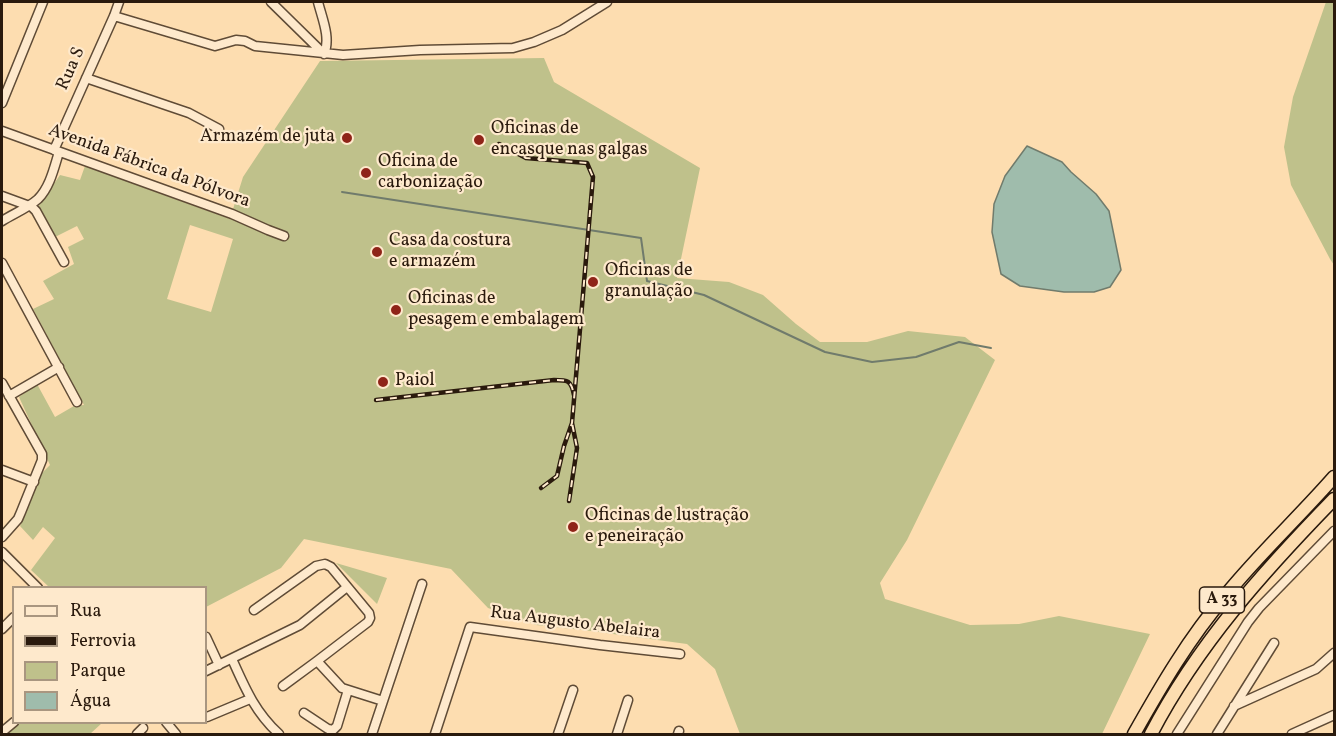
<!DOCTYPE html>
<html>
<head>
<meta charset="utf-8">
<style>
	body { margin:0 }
	#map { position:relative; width:1336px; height:736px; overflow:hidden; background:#fdddb0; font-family:Vollkorn,serif }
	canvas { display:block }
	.frame { position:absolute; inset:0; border:3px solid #2a1a0d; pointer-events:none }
	.legend { position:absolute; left:12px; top:586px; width:195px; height:138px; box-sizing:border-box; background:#fee9cc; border:2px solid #a99680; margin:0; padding:8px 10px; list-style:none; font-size:18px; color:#2a1a0d }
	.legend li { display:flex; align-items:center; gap:12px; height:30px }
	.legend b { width:30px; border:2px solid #a99680 }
</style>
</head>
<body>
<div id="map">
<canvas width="1336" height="736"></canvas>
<div class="frame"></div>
<ul class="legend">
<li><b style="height:8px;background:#fee9cc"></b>Rua</li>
<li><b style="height:8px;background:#2a1a0d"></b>Ferrovia</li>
<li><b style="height:16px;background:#bfc18b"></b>Parque</li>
<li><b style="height:16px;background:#9fbcac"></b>Água</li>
</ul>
</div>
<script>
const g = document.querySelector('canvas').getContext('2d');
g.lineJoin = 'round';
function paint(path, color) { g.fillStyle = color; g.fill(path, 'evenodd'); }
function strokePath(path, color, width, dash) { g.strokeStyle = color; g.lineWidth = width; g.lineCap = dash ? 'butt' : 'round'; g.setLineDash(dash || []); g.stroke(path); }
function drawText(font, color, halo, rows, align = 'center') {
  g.font = font + ' Vollkorn,serif'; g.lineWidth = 4.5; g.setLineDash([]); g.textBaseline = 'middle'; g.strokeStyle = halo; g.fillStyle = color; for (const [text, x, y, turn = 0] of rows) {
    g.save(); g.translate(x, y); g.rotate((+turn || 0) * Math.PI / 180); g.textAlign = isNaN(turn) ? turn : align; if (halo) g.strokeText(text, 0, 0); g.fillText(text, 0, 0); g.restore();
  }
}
paint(new Path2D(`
	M1326 2H1334V265L1330 259 1291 185 1284 147 1293 97Z
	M544 58 554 82 700 168 677 278 729 282 763 295 796 324 820 342H867L908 331 965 337 995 360 907 540 880 583 885 599 970 625 1019 624 1059 616 1150 634 1102 734H740L715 669 687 644 591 631 536 625 488 608 451 569 304 539 281 568 206 607V588L49 587 31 570 55 538 43 527 33 540 20 526 41 474 50 465 19 397 37 384 55 417 74 406 84 405 33 309 54 299 43 281 74 264 68 247 84 239 77 226 55 237 38 207 60 175 80 180 85 166 230 219 243 177 320 61ZM190 225 233 239 211 312 167 299Z
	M336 563 387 578 377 604Z
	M18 723H102L90 734H5Z`), '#bfc18b');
const water = new Path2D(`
	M1027 146 1062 162 1071 172 1096 194 1109 211 1121 270 1110 287 1094 292H1064L1020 286 1001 274 992 232 994 204 1005 176Z`);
paint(water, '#9fbcac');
strokePath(water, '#707b6c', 1.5);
strokePath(new Path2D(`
	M342 192 641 238 647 281 704 295 825 352 872 362 916 357 959 342 991 348`), '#707b6c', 2);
const minor = new Path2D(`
	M271 2 324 54
	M318 2C322 18 331 38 324 54
	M114 16 215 46 236 40 245 41 255 46 343 55 420 50 513 48 534 42 562 30 607 2
	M86 78 189 113 219 129
	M2 103 43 2
	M2 131 232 214 268 230 284 236
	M54 150 114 16 119 2
	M2 196 32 207 36 211 64 262
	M2 221C13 214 28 208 38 199 50 187 54 168 59 152
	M2 263 77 402
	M2 383 42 454V460L21 512 18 519 2 537
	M9 396 59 367
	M2 470 34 482
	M2 552 38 588
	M254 610 316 566 325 564 331 567 369 613 370 618 368 622 317 661 283 686
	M2 629 14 617
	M206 637 219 665
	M232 659C245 688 255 712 279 734
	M317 661 342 688 383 701
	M206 671 300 625 347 587
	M1234 706 1316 669 1334 653
	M304 713 328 729 333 730 337 726 348 690
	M207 717 250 699
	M166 722 176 734
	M2 732 14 722
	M137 734 143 728
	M372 734 422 584
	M435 734 470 627 600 645 680 654
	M558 734 573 690
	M617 734 628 700
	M678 734 679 731
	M1177 734 1248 622 1259 608 1334 531
	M1217 734 1274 643
	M1292 734 1334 715`);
const highway = new Path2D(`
	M1134 734C1161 686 1189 638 1225 596 1259 554 1299 517 1334 477
	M1151 734C1198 644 1264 571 1334 499`);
strokePath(minor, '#5f4b36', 11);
strokePath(highway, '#2a1a0d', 15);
strokePath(minor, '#fee9cc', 8);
strokePath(highway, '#fdddb0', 12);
const rail = new Path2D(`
	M499 144 526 158 587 163 593 177 572 423 564 446 557 476 541 488
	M376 400 554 380C568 380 571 380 574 395
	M569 501 577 448 572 423`);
strokePath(rail, '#2a1a0d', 4.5);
strokePath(rail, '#fee9cc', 2, [7]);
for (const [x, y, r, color] of [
	[347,138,6,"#8f2418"],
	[479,140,6,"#8f2418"],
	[366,173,6,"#8f2418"],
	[377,252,6,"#8f2418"],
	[593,282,6,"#8f2418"],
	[396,310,6,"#8f2418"],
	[383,382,6,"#8f2418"],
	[573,527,6,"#8f2418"]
]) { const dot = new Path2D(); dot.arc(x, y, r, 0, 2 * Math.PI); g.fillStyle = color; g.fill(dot); strokePath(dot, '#fee9cc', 2); }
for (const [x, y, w] of [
	[1222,600,45]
]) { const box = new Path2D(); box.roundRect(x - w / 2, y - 13, w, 26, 4.5); g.fillStyle = '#fee9cc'; g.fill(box); strokePath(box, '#2a1a0d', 1.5); }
drawText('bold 16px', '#2a1a0d', null, [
	["A 33",1222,600]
]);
drawText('18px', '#2a1a0d', '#fee9cc', [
	["Rua S",72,69,-66],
	["Avenida Fábrica da Pólvora",149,167,20],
	["Rua Augusto Abelaira",575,624,7]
]);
drawText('18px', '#2a1a0d', '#fee9cc', [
	["Oficinas de",491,130],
	["encasque nas galgas",491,151],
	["Armazém de juta",335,138,"right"],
	["Oficina de",378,163],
	["carbonização",378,184],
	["Casa da costura",389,242],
	["e armazém",389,263],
	["Oficinas de",605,272],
	["granulação",605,293],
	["Oficinas de",408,300],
	["pesagem e embalagem",408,321],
	["Paiol",395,382],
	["Oficinas de lustração",585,517],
	["e peneiração",585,538]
], 'left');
</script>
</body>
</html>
